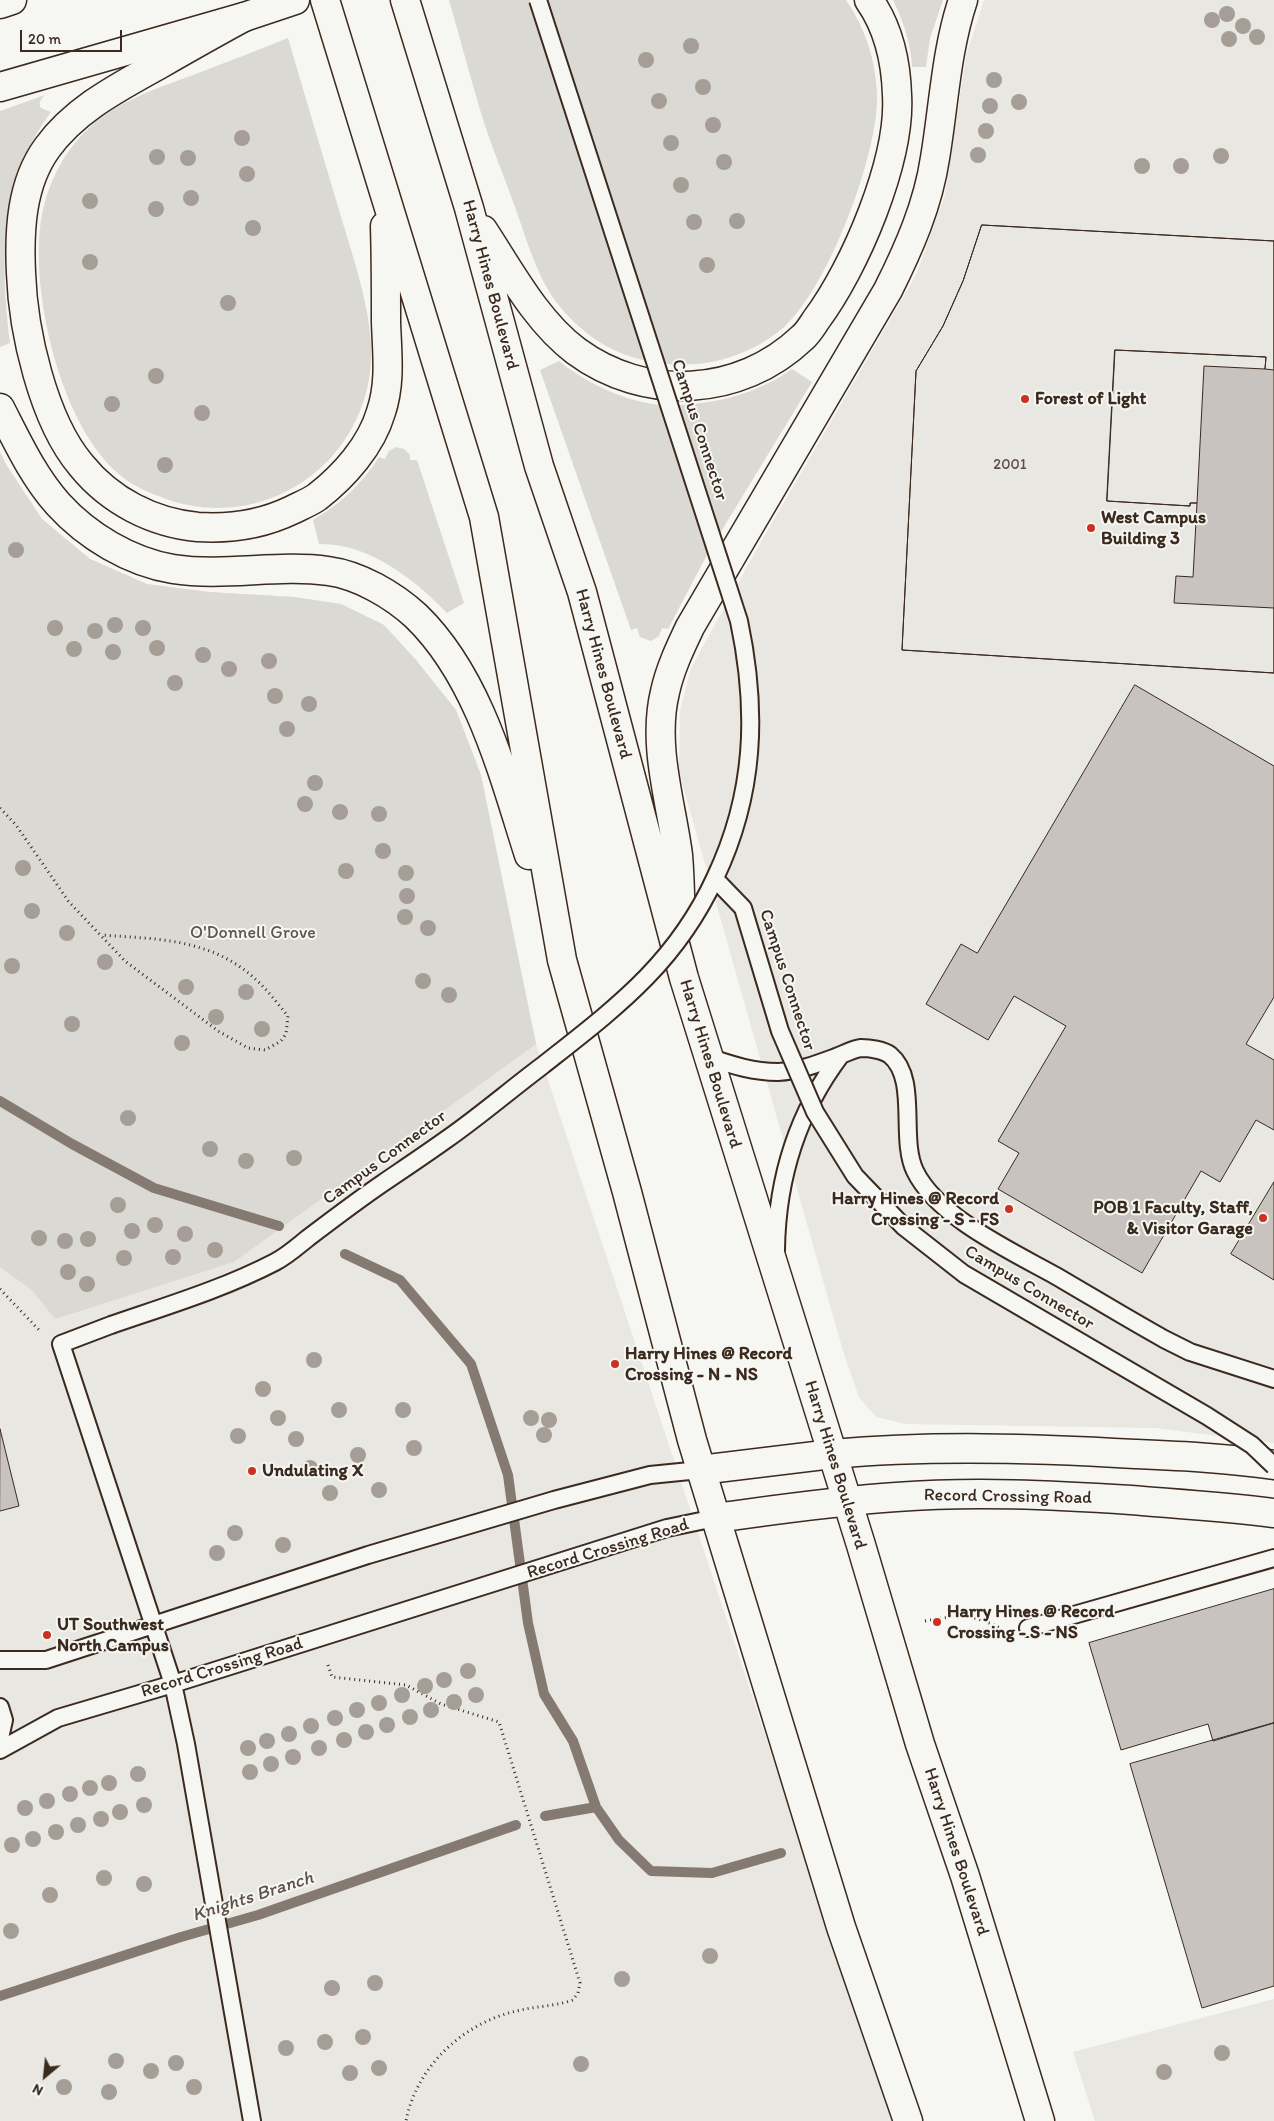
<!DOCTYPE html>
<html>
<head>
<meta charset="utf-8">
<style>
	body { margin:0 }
	#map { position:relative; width:1274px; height:2121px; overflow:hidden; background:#f6f6f2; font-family:Itim,sans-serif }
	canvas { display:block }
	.north { position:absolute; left:20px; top:2051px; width:50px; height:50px; -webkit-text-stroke:4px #f6f6f2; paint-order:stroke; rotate:208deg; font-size:14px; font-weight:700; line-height:20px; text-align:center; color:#3b2a1e }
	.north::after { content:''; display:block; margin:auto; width:18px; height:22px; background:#3b2a1e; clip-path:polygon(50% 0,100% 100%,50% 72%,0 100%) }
	.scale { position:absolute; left:20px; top:30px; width:102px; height:22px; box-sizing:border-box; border:2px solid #3b2a1e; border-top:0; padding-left:6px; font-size:15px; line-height:18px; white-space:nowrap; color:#3b2a1e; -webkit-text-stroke:4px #f6f6f2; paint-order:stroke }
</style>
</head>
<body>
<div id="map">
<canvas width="1274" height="2121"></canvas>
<div class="north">N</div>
<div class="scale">20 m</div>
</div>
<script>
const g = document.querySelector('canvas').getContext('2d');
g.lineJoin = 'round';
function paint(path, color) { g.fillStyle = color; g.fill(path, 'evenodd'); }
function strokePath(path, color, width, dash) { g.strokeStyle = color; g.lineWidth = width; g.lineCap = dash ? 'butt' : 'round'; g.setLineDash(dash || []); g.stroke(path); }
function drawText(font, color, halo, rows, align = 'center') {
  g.font = font + ' Itim,sans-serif'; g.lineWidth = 4; g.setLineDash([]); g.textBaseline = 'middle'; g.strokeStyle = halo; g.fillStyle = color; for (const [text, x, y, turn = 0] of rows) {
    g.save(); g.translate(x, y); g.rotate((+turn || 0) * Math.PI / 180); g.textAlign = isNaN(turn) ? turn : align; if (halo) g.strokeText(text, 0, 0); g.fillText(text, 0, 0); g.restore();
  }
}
paint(new Path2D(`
	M984 0H1274V1443L1155 1428 906 1424 876 1417 859 1397 843 1351 679 772 680 711 691 668 754 554 916 275 945 195 966 56Z
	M0 452 7 466 42 519 90 559 147 584 209 592 294 597 341 604 384 625 416 660 456 710 481 775 536 1044 893 2121H0Z
	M1274 1999V2121H1095L1073 2052Z`), '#e8e7e2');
paint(new Path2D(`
	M449 0H846C865 28 875 58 877 92 880 151 828 289 783 328 748 357 705 369 661 363 621 359 587 339 561 308 538 281 528 243 516 210 505 178 491 146 481 113 470 76 460 38 449 0Z
	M893 0H943L930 38 926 67H912C911 44 903 20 893 0Z
	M288 38C305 96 322 153 339 210 353 258 377 323 370 373 357 470 260 532 166 499 150 493 135 487 121 476 62 428 32 300 40 228 44 192 60 156 86 131 115 102 155 89 193 75 224 63 256 51 288 38Z
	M45 95C41 99 38 103 41 108L51 112C0 180 0 260 10 343L0 347V111Z
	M559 361C585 382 620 399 653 404 660 406 669 405 676 405 718 404 758 393 792 369L812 382 708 553 668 629 662 628 659 636 651 641 640 637 637 628 631 630 540 370Z
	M396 447 404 449 410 455V460H417L464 603 447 613C414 579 369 543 319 544L313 520C340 504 362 484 379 457L385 459 389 451Z
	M0 452 7 466 42 519 90 559 147 584 209 592 294 597 341 604 384 625 416 660 456 710 481 775 536 1044 234 1262 55 1319 32 1290 0 1267Z`), '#dad9d3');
strokePath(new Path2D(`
	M0 1101 72 1144 154 1188 279 1226
	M345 1254 400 1280 471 1364 508 1475 528 1623 544 1694 573 1741 596 1807
	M545 1816 596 1807 619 1840 651 1871 712 1873 781 1853
	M0 1996 181 1937 258 1915 516 1825`), '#857a71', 10);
const building = new Path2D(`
	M982 225 1274 241V673L902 650 916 371 943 326 963 281Z
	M982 225 1274 241V370L1265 369 1266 357 1115 350 1107 501 1190 506V503H1197L1193 577 1176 576 1174 603 1274 608V673L902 650 916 371 943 326 963 281Z
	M1115 350 1266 357 1265 369 1204 366 1197 503H1190V506L1107 501Z
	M1135 685 1274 766V997L1246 1044 1274 1060V1130L1256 1120 1220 1182 1201 1171 1142 1273 998 1189 1019 1153 998 1141 1066 1026 1014 996 988 1040 926 1004 961 944 977 953Z
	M1274 1182V1280L1231 1254Z
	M0 1429 19 1506 0 1511Z
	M1274 1589V1723L1213 1741 1208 1724 1121 1750 1089 1643Z
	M1274 1723V1986L1202 2008 1130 1764Z`);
paint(building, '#c8c3be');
strokePath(building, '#3b2a1e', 1);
const lane = new Path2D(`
	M708 1057C732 1065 752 1072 778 1072 799 1071 817 1064 836 1057 844 1054 853 1049 861 1048 870 1048 883 1050 890 1055 919 1079 899 1138 915 1171 937 1217 1013 1252 1056 1276 1092 1297 1128 1319 1164 1339L1190 1352 1274 1379
	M776 1250C777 1177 797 1113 841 1055
	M111 1325 61 1344 173 1684 186 1744 252 2121
	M1028 1628 1274 1558
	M0 1660H46L368 1555 554 1500 650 1475 700 1470
	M0 1707 4 1720 0 1738
	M0 1750 58 1718 173 1684 667 1528 715 1518`);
const secondary = new Path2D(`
	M0 4 12 0
	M0 87 244 17 295 0
	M700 1470C744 1465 788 1459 832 1454 932 1445 1035 1448 1135 1454 1181 1456 1228 1458 1274 1465
	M715 1518C775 1510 835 1501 896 1497 974 1491 1053 1495 1131 1500 1179 1504 1226 1507 1274 1513`);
const primary = new Path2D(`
	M325 0 484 517 562 960 627 1192 692 1440 841 1927 908 2121
	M405 0 469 208 539 466 582 592 684 978 861 1545 920 1744 965 1876 1040 2121
	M244 17C216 32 188 48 160 64 119 87 75 109 47 148 21 184 19 231 21 273 23 331 43 420 81 465 110 501 153 523 198 527 230 529 263 524 292 510 300 506 310 502 317 497 344 476 371 446 381 412 391 382 387 353 386 322 386 290 386 258 385 226
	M483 230C510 271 536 321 576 351 645 402 740 397 802 338 808 333 812 326 816 320 855 268 901 160 897 95 896 62 888 27 869 0
	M0 408C17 441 33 476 58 504 87 536 130 562 173 569 225 577 277 564 328 571 359 575 393 595 416 616 479 677 503 774 529 855
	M681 924C680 901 680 878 678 855 671 802 652 745 665 692 670 669 680 648 690 627L888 290C909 248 928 205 935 158 944 104 946 51 963 0`);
strokePath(lane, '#3b2a1e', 20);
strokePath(secondary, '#3b2a1e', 31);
strokePath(primary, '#3b2a1e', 31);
strokePath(new Path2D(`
	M0 808 16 825 69 902 125 961 218 1031 248 1048 265 1050 281 1041 286 1034 288 1016C277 1003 266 988 253 977 209 938 155 939 101 935
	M0 1289 39 1330
	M925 1621C959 1615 971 1613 1002 1629
	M328 1665 332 1677 406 1685 441 1704 499 1722 580 1983 578 1993 573 2000C556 2006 538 2006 521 2010 465 2021 417 2065 406 2121`), '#3b2a1e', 3, [1, 4]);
strokePath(lane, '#f6f6f2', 16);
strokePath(secondary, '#f6f6f2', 28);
strokePath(primary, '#f6f6f2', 28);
const laneBridge = new Path2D(`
	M715 879 743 908 780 1031 815 1112 855 1176 904 1227 964 1274 1207 1416 1252 1445 1274 1466
	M111 1325C166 1306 223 1289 275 1262 287 1256 298 1246 308 1238 333 1219 358 1200 383 1183 405 1168 426 1154 447 1139 480 1116 510 1090 542 1066 614 1009 675 965 715 878 755 794 758 711 739 621L538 0`);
strokePath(laneBridge, '#3b2a1e', 20, []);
strokePath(laneBridge, '#f6f6f2', 16);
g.fillStyle = '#a59e96';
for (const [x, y] of [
	[1227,14],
	[1212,20],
	[1243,26],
	[1257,37],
	[1229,39],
	[691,46],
	[646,60],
	[994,80],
	[703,87],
	[659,101],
	[1019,102],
	[990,106],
	[713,125],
	[986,131],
	[242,138],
	[671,143],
	[978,155],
	[1221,156],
	[157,157],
	[188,158],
	[724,162],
	[1142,166],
	[1181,166],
	[247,174],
	[681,185],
	[191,198],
	[90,201],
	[156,209],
	[737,221],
	[694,222],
	[253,228],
	[90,262],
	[707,265],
	[228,303],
	[156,376],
	[112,404],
	[202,413],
	[165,465],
	[16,550],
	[115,625],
	[55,628],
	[143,628],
	[95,631],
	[157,648],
	[74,649],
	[113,652],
	[203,655],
	[269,661],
	[229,669],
	[175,683],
	[275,696],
	[309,704],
	[287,729],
	[315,783],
	[305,804],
	[340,812],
	[379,814],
	[383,851],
	[23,868],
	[346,871],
	[406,873],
	[407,896],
	[32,911],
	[405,917],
	[428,928],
	[67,933],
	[105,962],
	[12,966],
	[423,981],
	[186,987],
	[246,992],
	[449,995],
	[216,1017],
	[72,1024],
	[262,1029],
	[182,1043],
	[128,1118],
	[210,1149],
	[294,1158],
	[246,1161],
	[118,1205],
	[155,1225],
	[132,1231],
	[185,1234],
	[39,1238],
	[88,1239],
	[65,1241],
	[215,1250],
	[173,1257],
	[124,1258],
	[68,1272],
	[87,1284],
	[314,1360],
	[263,1389],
	[339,1410],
	[403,1410],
	[278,1418],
	[531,1418],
	[549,1420],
	[544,1435],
	[238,1436],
	[296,1439],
	[414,1448],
	[358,1455],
	[310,1468],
	[379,1490],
	[330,1493],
	[235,1533],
	[283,1545],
	[217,1553],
	[468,1671],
	[444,1680],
	[425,1686],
	[402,1695],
	[476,1695],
	[454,1702],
	[379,1703],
	[357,1710],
	[431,1710],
	[410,1717],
	[335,1718],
	[387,1725],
	[311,1726],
	[366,1732],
	[289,1734],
	[344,1740],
	[267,1741],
	[248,1748],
	[319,1748],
	[293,1757],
	[271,1764],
	[250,1772],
	[138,1774],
	[109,1783],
	[90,1788],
	[70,1794],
	[47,1801],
	[144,1805],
	[25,1808],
	[120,1812],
	[101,1819],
	[78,1825],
	[56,1832],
	[33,1839],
	[12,1845],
	[104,1878],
	[144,1884],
	[50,1895],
	[11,1931],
	[710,1956],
	[622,1979],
	[375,1983],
	[332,1988],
	[363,2037],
	[325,2042],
	[286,2048],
	[1222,2053],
	[116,2061],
	[176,2063],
	[581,2064],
	[379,2068],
	[151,2071],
	[1164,2072],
	[350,2073],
	[64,2087],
	[194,2087],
	[109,2092]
]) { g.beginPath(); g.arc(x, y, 8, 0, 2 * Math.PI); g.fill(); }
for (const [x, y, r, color] of [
	[1025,399,5,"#c8321e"],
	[1091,528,5,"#c8321e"],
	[1009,1209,5,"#c8321e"],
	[1263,1218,5,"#c8321e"],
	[615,1364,5,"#c8321e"],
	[252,1471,5,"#c8321e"],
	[937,1622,5,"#c8321e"],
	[47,1635,5,"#c8321e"]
]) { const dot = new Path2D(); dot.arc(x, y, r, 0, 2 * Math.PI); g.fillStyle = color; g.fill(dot); strokePath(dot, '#f6f6f2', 2); }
drawText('15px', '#5e5046', null, [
	["2001",1010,465]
]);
drawText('18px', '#3b2a1e', '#f6f6f2', [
	["Harry Hines Boulevard",490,285,75],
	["Campus Connector",699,430,72],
	["Harry Hines Boulevard",603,674,75],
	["Campus Connector",787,980,72],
	["Harry Hines Boulevard",710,1064,73],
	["Campus Connector",385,1158,-36],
	["Campus Connector",1029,1288,31],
	["Harry Hines Boulevard",835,1465,73],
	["Record Crossing Road",1008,1497,1],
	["Record Crossing Road",608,1549,-17],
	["Record Crossing Road",222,1668,-17],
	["Harry Hines Boulevard",956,1852,72]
]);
drawText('bold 18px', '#3b2a1e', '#f6f6f2', [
	["Forest of Light",1035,399],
	["West Campus",1101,518],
	["Building 3",1101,539],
	["Harry Hines @ Record",999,1199,"right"],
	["Crossing - S - FS",999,1220,"right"],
	["POB 1 Faculty, Staff,",1253,1208,"right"],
	["& Visitor Garage",1253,1229,"right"],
	["Harry Hines @ Record",625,1354],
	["Crossing - N - NS",625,1375],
	["Undulating X",262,1471],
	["Harry Hines @ Record",947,1612],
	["Crossing - S - NS",947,1633],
	["UT Southwest",57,1625],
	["North Campus",57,1646]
], 'left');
drawText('18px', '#63564b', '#f6f6f2', [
	["O'Donnell Grove",253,933]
]);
drawText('italic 19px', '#605248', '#f6f6f2', [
	["Knights Branch",253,1897,-18]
]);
</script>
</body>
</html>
